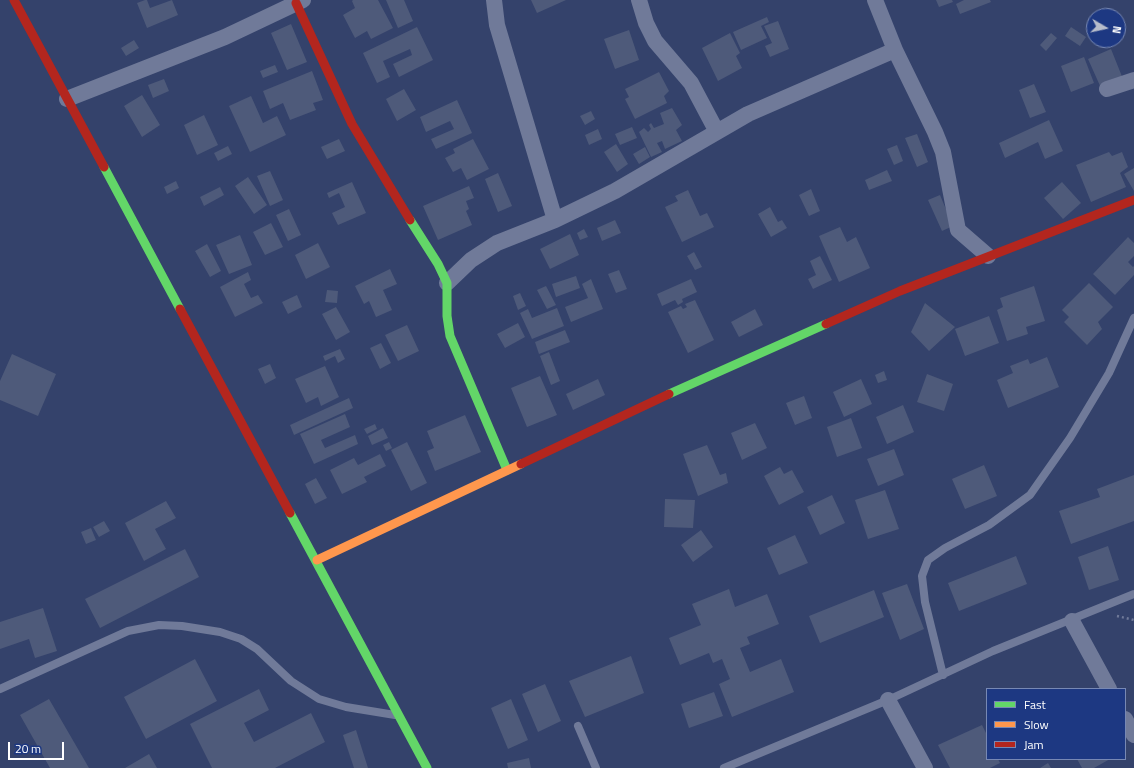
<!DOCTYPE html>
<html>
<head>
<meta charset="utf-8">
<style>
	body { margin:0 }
	#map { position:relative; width:1134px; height:768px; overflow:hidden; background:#34426b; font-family:"Titillium Web",sans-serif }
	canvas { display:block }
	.legend { position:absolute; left:986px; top:688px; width:140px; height:72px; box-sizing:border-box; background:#1d3882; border:1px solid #7788b4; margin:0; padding:5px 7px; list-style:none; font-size:12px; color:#fff }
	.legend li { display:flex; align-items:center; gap:8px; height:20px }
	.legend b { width:20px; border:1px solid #7788b4 }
	.north { position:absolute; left:1086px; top:8px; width:40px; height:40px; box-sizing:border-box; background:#1d3882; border:1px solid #7788b4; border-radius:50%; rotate:99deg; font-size:11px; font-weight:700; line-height:16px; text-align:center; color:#fff }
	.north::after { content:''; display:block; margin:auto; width:14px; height:18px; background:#b8bdcb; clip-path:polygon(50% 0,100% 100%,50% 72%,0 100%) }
	.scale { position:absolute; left:8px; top:742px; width:56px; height:18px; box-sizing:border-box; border:2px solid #fff; border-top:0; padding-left:5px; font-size:12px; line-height:14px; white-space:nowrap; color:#fff; -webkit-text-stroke:3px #1d3882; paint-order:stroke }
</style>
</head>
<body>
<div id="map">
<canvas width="1134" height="768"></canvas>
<ul class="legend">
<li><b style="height:5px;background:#63d668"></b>Fast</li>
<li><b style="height:5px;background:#ff974d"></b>Slow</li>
<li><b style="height:5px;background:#b3261e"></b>Jam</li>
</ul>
<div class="north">N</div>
<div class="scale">20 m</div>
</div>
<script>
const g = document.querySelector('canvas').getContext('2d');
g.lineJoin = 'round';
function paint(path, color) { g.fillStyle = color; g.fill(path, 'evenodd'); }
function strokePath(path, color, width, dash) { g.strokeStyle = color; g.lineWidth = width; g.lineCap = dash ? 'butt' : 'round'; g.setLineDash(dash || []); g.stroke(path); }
paint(new Path2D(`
	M145 0H147L150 8 172 0 178 15 147 28 137 3Z
	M353 0H378L393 28 371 39 367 31 355 38 343 15 355 8 352 1Z
	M386 0H404L413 21 398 28Z
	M531 0H566L537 13Z
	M936 0H952L953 2 939 7Z
	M964 0H990L991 2 960 14 956 4Z
	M767 17 769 22 761 26 767 38 741 50 733 32Z
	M778 21 789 49 770 57 765 46 772 43 764 26Z
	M291 24 307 62 287 70 271 33Z
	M417 27 433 60 399 77 393 64 412 55 410 49 383 61 390 77 377 83 363 53Z
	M1071 27 1086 37 1080 46 1065 36Z
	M629 30 639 60 615 69 604 39Z
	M730 33 740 53 736 56 742 68 718 81 702 48Z
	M1051 33 1057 38 1046 51 1040 45Z
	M134 40 139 48 126 56 121 48Z
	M1111 49 1123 79 1101 88 1088 59Z
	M1084 57 1094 83 1071 92 1061 66Z
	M275 65 278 72 263 78 260 71Z
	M312 71 323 100 313 103 316 110 290 120 283 103 270 109 263 91Z
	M659 72 669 91 664 96 667 103 635 119 625 99 629 97 625 89Z
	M164 79 169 91 153 98 148 85Z
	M1034 84 1046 112 1030 118 1019 90Z
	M404 89 416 110 397 121 386 99Z
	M142 95 160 125 142 137 124 106Z
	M251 96 263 123 277 116 286 135 250 152 229 106Z
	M457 100 472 133 436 149 431 139 454 129 450 121 426 132 420 117Z
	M672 108 682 125 676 130 682 141 665 149 662 141 657 143 662 152 651 157 639 132 644 128 648 132 651 129 649 125 651 123 654 128 664 124 660 113Z
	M591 111 595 119 585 125 580 116Z
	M204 115 218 145 197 155 184 125Z
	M1049 120 1063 151 1045 159 1038 142 1005 158 999 143Z
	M632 127 637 138 620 145 615 134Z
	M598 129 602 139 589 145 585 135Z
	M917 134 928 162 917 167 905 138Z
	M339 139 345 151 327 159 321 147Z
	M473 139 489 169 467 180 461 168 453 172 445 158 455 153 453 149Z
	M616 144 628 164 617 172 604 152Z
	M897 145 903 161 894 165 887 149Z
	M228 146 232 154 218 161 214 153Z
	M645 147 650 157 639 164 633 154Z
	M1109 152 1112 156 1122 152 1128 167 1120 173 1126 187 1091 202 1076 165Z
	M1134 168V191L1124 174Z
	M887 170 892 181 869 190 865 180Z
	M270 171 283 200 270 206 257 176Z
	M498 173 512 206 498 212 485 179Z
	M248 177 267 205 254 214 235 186Z
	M176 181 179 188 167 194 164 187Z
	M352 182 366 213 338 225 332 213 345 207 339 193 329 198 327 193Z
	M1062 182 1081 203 1063 219 1044 198Z
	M469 186 474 198 466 201 469 209 466 211 472 225 438 240 423 206Z
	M220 187 224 195 204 206 200 197Z
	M811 189 820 211 809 216 799 195Z
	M688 190 700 216 707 213 714 227 682 242 665 207 678 201 675 196Z
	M940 195 953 226 942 231 928 200Z
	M770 207 778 222 782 220 787 228 771 237 758 214Z
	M289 209 301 235 288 241 276 215Z
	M615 220 621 233 602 241 597 228Z
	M271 223 283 247 265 255 253 232Z
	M840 227 847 242 856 237 870 268 839 282 819 236Z
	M584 229 588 237 580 240 577 233Z
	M570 234 579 255 550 269 540 249Z
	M240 235 252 265 229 274 216 245Z
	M1128 237 1134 243V256L1128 262 1133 267 1134 266V275L1115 295 1093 274Z
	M318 243 330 267 306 279 295 255Z
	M207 244 221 271 210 277 195 251Z
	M694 252 702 267 695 270 687 256Z
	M820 256 832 280 813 289 808 279 816 275 810 261Z
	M390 269 397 284 383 290 392 310 376 317 369 301 364 304 355 286Z
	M619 270 627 289 616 293 608 274Z
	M248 272 251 280 244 284 251 298 258 295 263 303 235 317 220 287Z
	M576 276 580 288 556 297 552 284Z
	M591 279 603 309 571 322 565 307 588 298 582 284Z
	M691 279 697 292 682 299 683 302 678 305 675 300 662 306 657 294Z
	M1089 283 1113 307 1098 322 1102 329 1087 345 1064 322 1069 317 1062 310Z
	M546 286 556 305 547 309 537 290Z
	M1034 286 1045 321 1026 327 1028 334 1007 341 997 310 1003 307 1000 298Z
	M327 290 338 291 337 303 325 302Z
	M520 293 526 306 518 310 513 296Z
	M297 295 302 307 288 314 282 302Z
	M695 300 714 340 688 353 668 312 681 306 683 309 687 307 685 304Z
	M925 303 955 327 929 351 911 332Z
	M336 307 350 332 336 340 322 314Z
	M557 308 564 326 532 339 520 313 528 309 532 318Z
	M755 309 763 325 739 337 731 322Z
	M989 316 999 343 965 356 955 329Z
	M518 323 525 337 505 348 497 334Z
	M407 325 419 351 398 361 385 335Z
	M565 330 570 342 539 354 535 342Z
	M381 343 391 363 380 369 370 348Z
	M340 349 345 359 338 363 335 356 325 361 323 356Z
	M549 352 560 381 551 385 540 356Z
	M12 354 56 374 38 416 0 400V381Z
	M1047 357 1059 387 1008 408 997 380 1013 373 1010 366 1028 359 1030 364Z
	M270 364 276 378 265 384 258 369Z
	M325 366 339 397 321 406 318 397 306 403 295 379Z
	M884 371 887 380 878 383 875 375Z
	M927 374 953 384 944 411 917 402Z
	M540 376 557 415 527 427 511 388Z
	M598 379 605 395 573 410 566 394Z
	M861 379 872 404 844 417 833 392Z
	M804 396 812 418 795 425 786 403Z
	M349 398 353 408 294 435 290 425Z
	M903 405 914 432 887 444 876 417Z
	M345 414 350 427 321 440 325 448 355 435 358 444 314 464 300 434Z
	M465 415 481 452 435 471 427 451 434 448 427 431Z
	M851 418 862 448 837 457 827 427Z
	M755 423 767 448 742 460 731 433Z
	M375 424 377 429 367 434 364 429Z
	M383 428 388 438 372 445 368 436Z
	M389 442 392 448 386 451 383 445Z
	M407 442 427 483 411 491 391 450Z
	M707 445 720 475 726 473 728 483 698 496 683 454Z
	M894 449 904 475 878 486 867 459Z
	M380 454 386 466 364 477 367 482 342 494 330 470 354 458 358 465Z
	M984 465 997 496 965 509 952 479Z
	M780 467 784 474 792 470 804 492 779 505 764 476Z
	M1134 475V521L1071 544 1059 511 1100 497 1097 489Z
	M316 478 327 498 315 504 305 484Z
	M885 490 899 529 868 539 855 500Z
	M832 495 845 523 820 535 807 507Z
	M665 499 695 500 693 528 664 527Z
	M166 501 176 518 155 529 166 549 144 561 125 523Z
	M104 521 110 531 99 537 93 527Z
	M91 528 96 540 86 544 81 532Z
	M701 530 713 547 693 562 681 545Z
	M795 535 808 563 779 575 767 548Z
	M1108 546 1119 580 1089 590 1078 557Z
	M185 549 199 577 100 628 85 599Z
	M1016 556 1027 584 959 611 948 583Z
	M907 584 924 629 900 640 882 593Z
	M729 589 735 607 767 594 779 624 747 637 750 644 740 648 750 672 781 659 794 692 732 717 719 684 730 679 722 659 713 663 709 653 680 665 669 638 701 625 692 604Z
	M874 590 884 617 820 643 809 616Z
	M43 608 57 651 35 658 29 639 0 649V622Z
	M631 656 644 693 585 717 569 681Z
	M195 659 217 701 146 739 124 697Z
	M545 684 561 721 538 732 522 694Z
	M259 689 269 710 244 723 254 742 311 713 325 742 275 768H212L190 724Z
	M714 692 723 716 689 728 681 704Z
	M49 699 89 768H50L20 715Z
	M511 699 528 740 508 749 491 708Z
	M982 725 987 735V759H998L1000 763 990 768H950L938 745Z
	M356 730 368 768H354L343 735Z
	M149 754 157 768H125Z
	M529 758 531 768H508L507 763Z
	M1077 759H1110L1094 768H1082Z
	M1048 763 1051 768H1040Z`), '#4e5a7a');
strokePath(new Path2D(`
	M1117 616 1134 620`), '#707a99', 2.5, [2, 3]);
strokePath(new Path2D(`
	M943 675 925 602 922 576 928 560 945 548 989 525 1030 495 1070 438 1109 373 1134 318
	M0 689 128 631 159 625 182 626 220 632 241 639 257 649 291 681 319 699 346 707 395 715
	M578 726 596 768
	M724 768 888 700 993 651 1134 594`), '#707a99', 8);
strokePath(new Path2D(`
	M494 0 497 25 555 220
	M639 0 646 23 655 41 691 83 717 132
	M875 0 895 50 935 132 943 152 958 230 988 256
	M1107 89 1134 80
	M67 99 225 37 303 0
	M447 283 471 260 497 243 555 220 615 191 748 114 895 50
	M1072 621 1109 689
	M888 700 925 768
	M1125 719 1134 735`), '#707a99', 16);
strokePath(new Path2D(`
	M104 167 180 309
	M410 220 438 264 447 283V316L450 336 507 470
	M669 394 826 324
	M290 513 427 768`), '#63d668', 9);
strokePath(new Path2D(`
	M317 560 521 464`), '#ff974d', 9);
strokePath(new Path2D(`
	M14 0 104 167
	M296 3 352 124 410 220
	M180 309 290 513
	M826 324 900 291 1134 200
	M521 464 669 394`), '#b3261e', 9);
</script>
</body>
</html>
